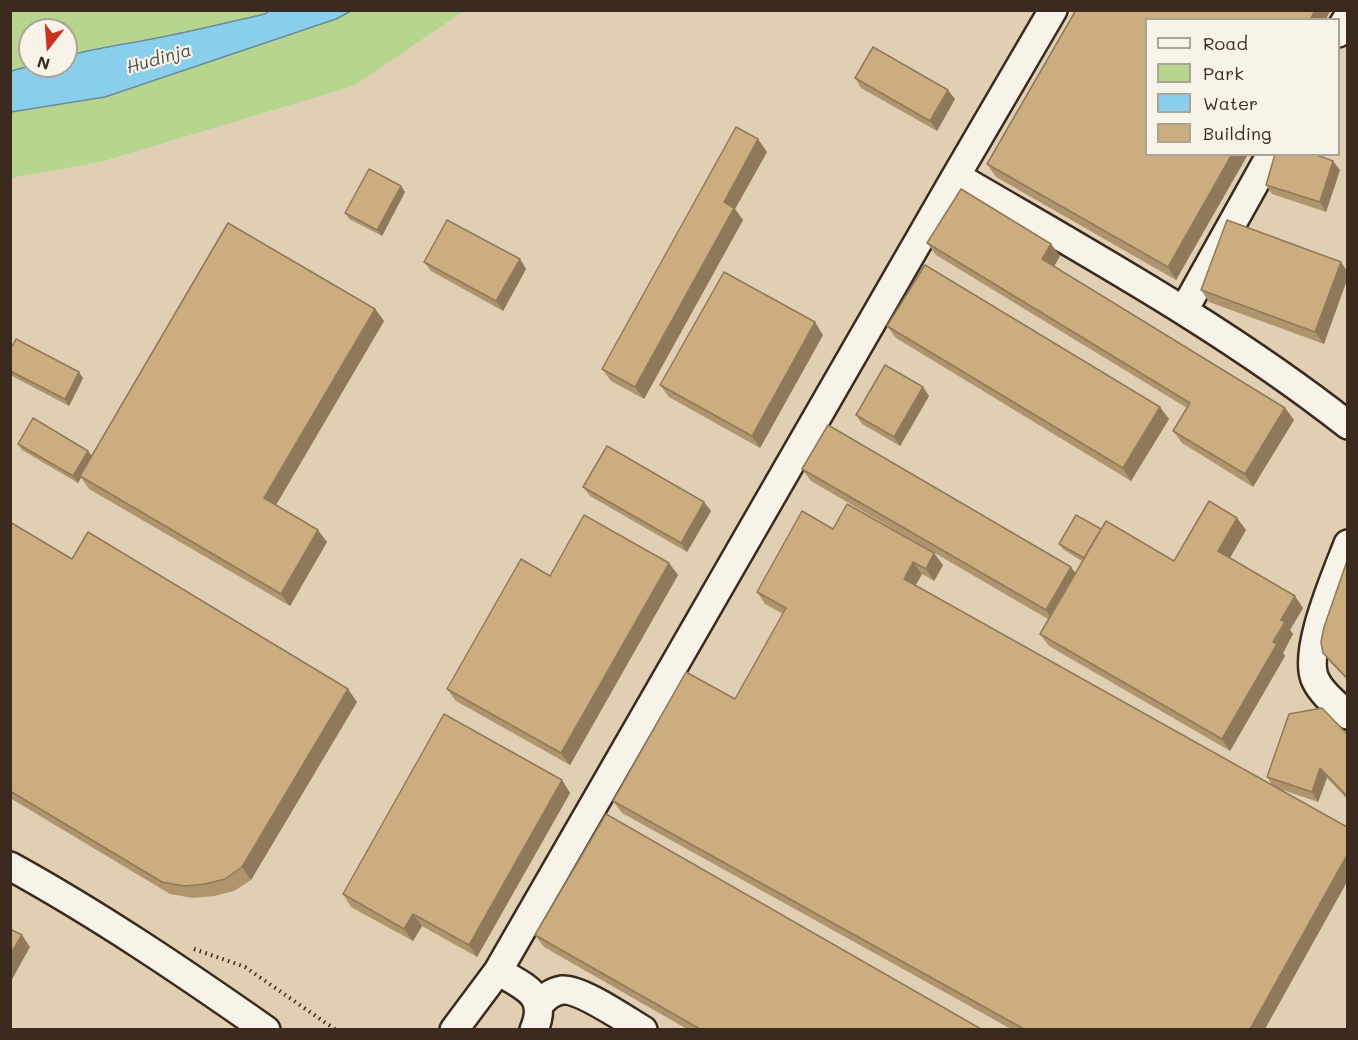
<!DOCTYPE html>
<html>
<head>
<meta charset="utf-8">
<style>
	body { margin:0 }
	#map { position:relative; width:1358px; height:1040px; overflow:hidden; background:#eadec9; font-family:Mali,sans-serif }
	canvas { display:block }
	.frame { position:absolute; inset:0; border:12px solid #3b2a1e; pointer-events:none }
	.legend { position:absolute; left:1145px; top:18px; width:195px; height:138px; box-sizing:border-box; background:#f7f3e8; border:2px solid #aca397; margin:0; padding:8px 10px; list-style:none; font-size:18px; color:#3b2a1e }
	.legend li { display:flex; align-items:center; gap:12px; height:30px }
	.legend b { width:30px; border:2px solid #aca397 }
	.north { position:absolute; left:18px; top:18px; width:60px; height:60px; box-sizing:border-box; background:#f7f3e8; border:2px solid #aca397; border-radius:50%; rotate:197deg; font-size:16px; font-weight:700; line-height:24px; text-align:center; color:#3b2a1e }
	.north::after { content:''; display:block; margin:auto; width:21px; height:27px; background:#c8321e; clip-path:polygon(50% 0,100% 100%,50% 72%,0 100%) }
</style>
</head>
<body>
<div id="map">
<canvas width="1358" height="1040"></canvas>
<div class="frame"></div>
<ul class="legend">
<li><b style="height:8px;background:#f7f3e8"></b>Road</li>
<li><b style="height:16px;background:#b6d68f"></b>Park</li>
<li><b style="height:16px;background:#89ceeb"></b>Water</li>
<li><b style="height:16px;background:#ccad80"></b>Building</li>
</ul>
<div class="north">N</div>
</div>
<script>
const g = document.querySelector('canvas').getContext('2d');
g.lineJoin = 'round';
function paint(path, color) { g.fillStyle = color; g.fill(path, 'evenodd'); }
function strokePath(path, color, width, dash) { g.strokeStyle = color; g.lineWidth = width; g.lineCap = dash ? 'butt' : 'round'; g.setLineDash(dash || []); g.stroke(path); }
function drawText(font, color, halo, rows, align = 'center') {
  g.font = font + ' Mali,sans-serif'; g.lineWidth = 4.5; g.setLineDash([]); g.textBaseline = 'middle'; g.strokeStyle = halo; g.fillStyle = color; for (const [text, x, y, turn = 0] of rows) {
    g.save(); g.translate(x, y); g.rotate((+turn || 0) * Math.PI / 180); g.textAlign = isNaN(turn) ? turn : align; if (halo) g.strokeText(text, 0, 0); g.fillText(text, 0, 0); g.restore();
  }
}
paint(new Path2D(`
	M464 11H1347V1029L11 1030V178L101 162 354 86ZM1146 20H1338V154H1146Z`), '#e1cfb3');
paint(new Path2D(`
	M11 11H271L265 14 156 38 106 46 66 56V30H30V66L11 71Z
	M351 11H464L354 86 101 162 11 178V112L105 97 336 19Z`), '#b6d68f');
const water = new Path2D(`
	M271 10 351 11 336 19 105 97 11 112V71L30 66H66V56C96 48 126 44 157 38 193 31 229 22 265 14Z`);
paint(water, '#89ceeb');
strokePath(water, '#6a8c99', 1.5);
const minor = new Path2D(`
	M1338 33 1348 17
	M956 176 1053 10
	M1184 310 1271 154
	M1348 544C1337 573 1301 654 1316 681 1323 695 1337 705 1348 715
	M10 866C99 915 183 972 266 1030
	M498 971C524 987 549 994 534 1030
	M539 1005C546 997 551 992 562 990 580 988 626 1020 643 1030
	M454 1030 498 971 956 176C1089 254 1226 329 1348 425`);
strokePath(minor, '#3b2a1e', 32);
strokePath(new Path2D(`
	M194 949 245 967 336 1030`), '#3b2a1e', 4, [1.5, 4.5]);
strokePath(minor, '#f7f3e8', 27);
paint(new Path2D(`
	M1076 10H1331L1176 280 996 177 987 164Z
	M855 78 955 99 937 131 861 88Z
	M767 152 735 209 743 220 644 399 611 381 602 369Z
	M1340 170 1326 212 1272 194 1266 185Z
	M401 186 405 192 382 236 349 219 345 213Z
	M927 243 1051 244 1060 256 1054 267 1285 408 1294 420 1253 487 1182 443 1173 431 1187 408 936 255Z
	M520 259 526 269 503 311 431 271 424 262Z
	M1341 262 1324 344 1209 302 1201 290Z
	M375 309 384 321 276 505 327 542 290 606 89 489 81 477 78 483 22 450 18 444 92 456Z
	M887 326 1169 419 1131 481 896 338Z
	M823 335 760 448 669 397 660 385Z
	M10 350 83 378 69 406 10 375Z
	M929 396 900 446 862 424 856 415Z
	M802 469 1076 573 1082 561 1064 550 1059 544 1101 529 1174 561 1237 518 1246 530 1230 558 1303 608 1290 630 1293 634 1283 653 1285 656 1230 751 1049 646 1040 634 1048 619 811 481Z
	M583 487 704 502 711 511 687 552 590 496Z
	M10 522 72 559 357 702 251 880 234 891 214 896 193 898 170 894 10 798Z
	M934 553 943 565 934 581 922 574 915 586 1273 786 1267 777 1347 734V799L1327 778 1318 802 1277 788 1265 1029H1011L622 813 613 801 735 699 783 614 765 604 757 592Z
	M1347 561V680L1330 662 1323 653Z
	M669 563 678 575 570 765 456 701 447 689 550 576Z
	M562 780 570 793 477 957 422 926 413 941 351 907 343 894Z
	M535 935 981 1029H687L544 947Z`), '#af956e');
paint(new Path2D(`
	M1315 10H1331L1325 20H1310Z
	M948 90 955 99 937 131 930 121Z
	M758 139 767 152 735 209 743 220 644 399 635 387 724 202Z
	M1232 154H1248L1176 280 1168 267Z
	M1333 161 1340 170 1326 212 1320 202Z
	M401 186 405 192 382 236 377 230Z
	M1051 244 1060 256 1050 272 1042 259Z
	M520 259 526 269 503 311 496 301Z
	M1341 262 1347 271V280L1324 344 1315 332Z
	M375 309 384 321 273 510 264 498Z
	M815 322 823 335 760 448 752 436Z
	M79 372 83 378 69 406 65 399Z
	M923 387 929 396 900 446 894 437Z
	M1160 407 1169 419 1131 481 1123 468Z
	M1285 408 1294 420 1253 487 1245 474Z
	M88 451 93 457 78 483 73 476Z
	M704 502 711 511 687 552 681 543Z
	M1237 518 1246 530 1227 563 1218 551Z
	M318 530 327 542 290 606 281 594Z
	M934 553 943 565 934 581 926 569Z
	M913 562 922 574 912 592 904 579Z
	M669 563 678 575 570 765 561 753Z
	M1071 567 1080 579 1054 623 1046 610Z
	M1295 596 1303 608 1290 630 1293 634 1283 653 1285 656 1230 751 1222 739 1273 642 1281 620Z
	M348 689 357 702 251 880 242 867Z
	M1320 768 1327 778 1318 802 1312 792Z
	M562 780 570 793 477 957 469 945Z
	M1347 855V882L1265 1029H1250Z
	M413 914 422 926 413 941 404 929Z
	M22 935 30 947 10 983V955Z`), '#8f795a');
const building = new Path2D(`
	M1076 10H1315L1310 20H1146V154H1232L1168 267 987 164Z
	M873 47 948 90 930 121 855 78Z
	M736 127 758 139 724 202 734 208 635 387 602 369Z
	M1275 154H1314L1333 161 1320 202 1266 185Z
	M369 169 401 186 377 230 345 213Z
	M961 189 1051 244 1042 259 1285 408 1245 474 1173 431 1190 403 927 243Z
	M447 220 520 259 496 301 424 262Z
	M1227 220 1341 262 1315 332 1201 290Z
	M228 223 375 309 264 498 318 530 281 594 80 476Z
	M925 265 1160 407 1123 468 887 326Z
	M724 272 815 322 752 436 660 385Z
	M16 339 79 372 65 399 10 371V350Z
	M885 365 923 387 894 437 856 415Z
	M33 418 88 451 73 476 18 444Z
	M828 425 1071 567 1046 610 802 469Z
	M607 446 704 502 681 543 583 487Z
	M1209 501 1237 518 1218 551 1295 596 1281 620 1285 622 1273 642 1277 644 1222 739 1040 634 1106 521 1174 561Z
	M847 504 934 553 926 569 913 562 904 579 1347 827V855L1250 1029H1024L613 801 686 672 735 699 786 608 757 592 802 511 833 529Z
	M584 515 669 563 561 753 447 689 521 559 550 576Z
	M1076 515 1101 529 1084 558 1059 544Z
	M10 522 72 559 88 532 348 689 242 867 225 879 205 884 184 886 162 882 10 791Z
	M1347 561V678L1323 653 1321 642 1324 627Z
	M1322 708 1347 734V796L1320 768 1312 792 1267 777 1289 714Z
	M444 714 562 780 469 945 413 914 404 929 343 894Z
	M606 814 981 1029H700L535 935Z
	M10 929 22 935 10 955Z`);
paint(building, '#ccad80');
strokePath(building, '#8f795a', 1.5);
drawText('italic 18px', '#4e5351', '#f7f3e8', [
	["Hudinja",159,59,-16]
]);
</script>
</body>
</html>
